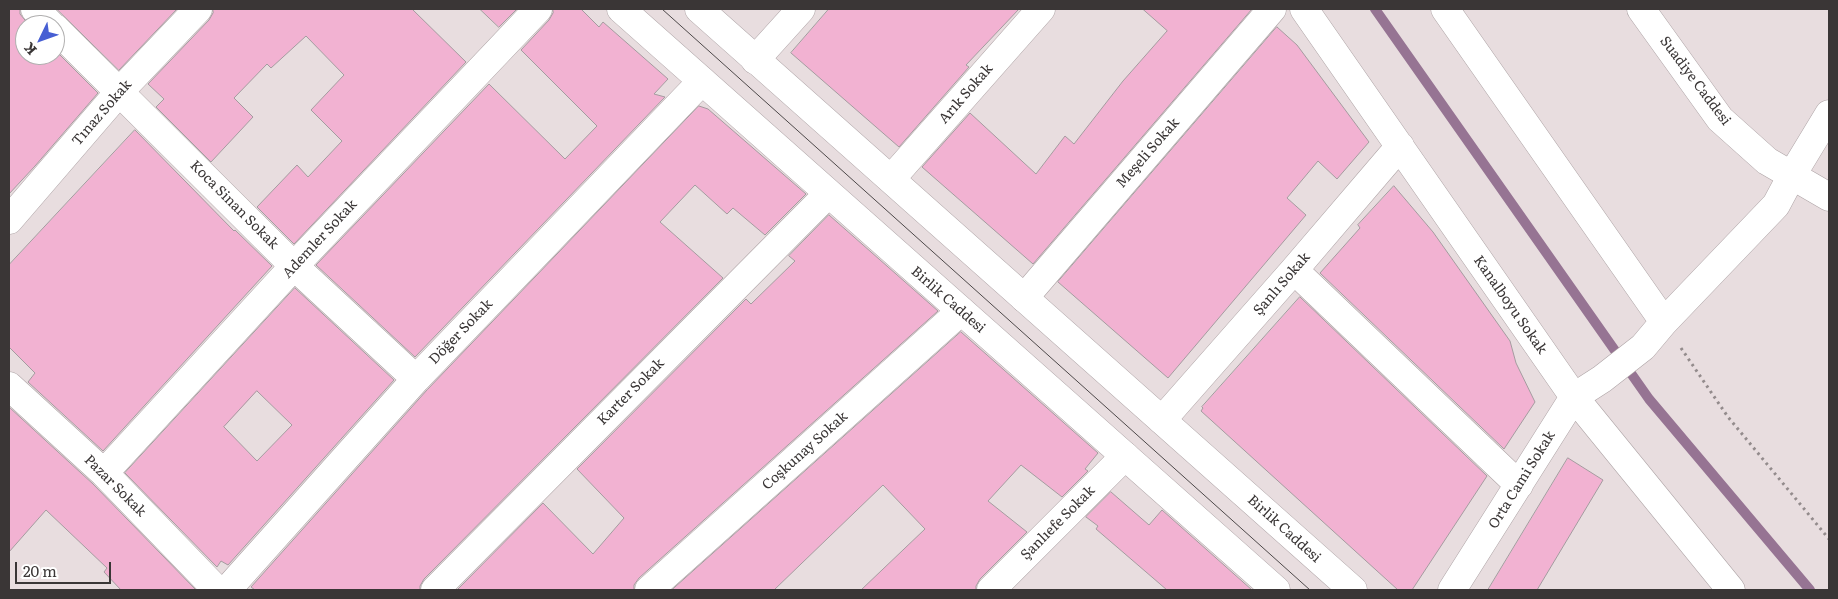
<!DOCTYPE html>
<html>
<head>
<meta charset="utf-8">
<style>
	body { margin:0 }
	#map { position:relative; width:1838px; height:599px; overflow:hidden; background:#e8dddf; font-family:Literata,serif }
	canvas { display:block }
	.frame { position:absolute; inset:0; border:10px solid #3a3636; pointer-events:none }
	.north { position:absolute; left:15px; top:15px; width:50px; height:50px; box-sizing:border-box; background:#fff; border:1px solid #b0afaf; border-radius:50%; rotate:228deg; font-size:14px; font-weight:700; line-height:20px; text-align:center; color:#3a3636 }
	.north::after { content:''; display:block; margin:auto; width:18px; height:22px; background:#475fd3; clip-path:polygon(50% 0,100% 100%,50% 72%,0 100%) }
	.scale { position:absolute; left:15px; top:562px; width:96px; height:22px; box-sizing:border-box; border:2px solid #3a3636; border-top:0; padding-left:6px; font-size:15px; line-height:18px; white-space:nowrap; color:#3a3636; -webkit-text-stroke:4px #fff; paint-order:stroke }
</style>
</head>
<body>
<div id="map">
<canvas width="1838" height="599"></canvas>
<div class="frame"></div>
<div class="north">K</div>
<div class="scale">20 m</div>
</div>
<script>
const g = document.querySelector('canvas').getContext('2d');
g.lineJoin = 'round';
function strokePath(path, color, width, dash) { g.strokeStyle = color; g.lineWidth = width; g.lineCap = dash ? 'butt' : 'round'; g.setLineDash(dash || []); g.stroke(path); }
function paint(path, color) { g.fillStyle = color; g.fill(path, 'evenodd'); }
function drawText(font, color, halo, rows, align = 'center') {
  g.font = font + ' Literata,serif'; g.lineWidth = 4.5; g.setLineDash([]); g.textBaseline = 'middle'; g.strokeStyle = halo; g.fillStyle = color; for (const [text, x, y, turn = 0] of rows) {
    g.save(); g.translate(x, y); g.rotate((+turn || 0) * Math.PI / 180); g.textAlign = isNaN(turn) ? turn : align; if (halo) g.strokeText(text, 0, 0); g.fillText(text, 0, 0); g.restore();
  }
}
strokePath(new Path2D(`
	M1375 9 1649 399 1810 590`), '#967493', 10);
const building = new Path2D(`
	M9 9H20V14L29 25H25V55H55V50L98 93 35 166 9 194Z
	M57 9H177L119 70Z
	M213 9H412L466 62 294 244 257 207 297 165 308 177 342 141 311 110 344 75 306 36 271 68 267 64 234 98 253 117 211 162 156 107 164 99 148 84 209 20 213 13Z
	M480 9H517L499 27Z
	M553 9H581L599 27 603 22 668 79 654 94 665 97 415 357 316 265 489 84 565 159 597 126 521 50 549 20 553 13Z
	M829 9H1019L966 65 969 67 899 147 791 53Z
	M1143 9H1252L1033 264 922 167 970 113 1036 174 1065 136 1074 144 1123 81 1167 31Z
	M1277 27 1297 45 1369 142 1337 179 1318 161 1287 198 1306 215 1168 378 1058 282Z
	M699 106 708 109 806 194 765 235 733 208 727 214 695 185 660 222 723 278 424 579 420 586V590H255L251 587 427 390Z
	M135 130 234 231 235 230 272 266 103 451 28 382 35 373 9 347V265Z
	M1394 186 1433 232 1510 341 1516 363 1535 402 1504 449 1320 273 1360 228 1358 225Z
	M829 215 938 311 639 578 634 585V590H457L543 503 593 554 624 518 577 469 746 299 751 304 795 261 789 256Z
	M295 288 394 380 228 565 221 561 217 567 125 473ZM257 391 292 425 257 461 224 427Z
	M1300 297 1487 476 1412 590H1398L1201 411 1203 408 1202 407Z
	M961 332 1098 453 1085 469 1088 471 1062 497 1021 465 988 501 1027 532 980 579 976 586V590H861L925 529 883 485 774 590H672Z
	M9 407 93 484 196 590H121L104 572 107 568 46 510 9 552Z
	M1568 458 1603 480 1537 590H1488Z
	M1111 492 1149 525 1162 510 1252 590H1167L1096 529 1098 526 1086 517Z`);
paint(building, '#f2b2d2');
strokePath(building, '#a49b9f', 1);
const street = new Path2D(`
	M35 9 51 25
	M1304 9 1574 397 1731 590
	M1445 9 1664 322
	M55 28 294 266 416 379
	M755 60 801 9
	M891 179 1041 9
	M9 220 120 91 198 9
	M1294 270 1519 485
	M1024 298 1272 9
	M9 386 104 473 217 590
	M1162 420 1294 270 1400 146
	M104 473 294 266 538 9
	M227 590 416 379 702 81
	M435 590 828 194
	M649 590 961 311
	M991 590 1125 456
	M1452 590 1574 397 1602 379 1643 347 1664 322 1776 205 1792 175 1829 114`);
const secondary = new Path2D(`
	M621 9 1276 590
	M699 9 1353 590
	M1641 9 1720 119 1767 161 1829 197`);
strokePath(street, '#ada3a5', 29);
strokePath(secondary, '#ada3a5', 29);
strokePath(new Path2D(`
	M1681 348 1728 417 1829 539`), '#938b8c', 3, [2.5, 4]);
strokePath(street, '#fff', 28);
strokePath(secondary, '#fff', 28);
strokePath(new Path2D(`
	M662 9 1310 590`), '#4d4849', 1);
drawText('14px', '#3a3636', '#fff', [
	["Suadiye Caddesi",1695,81,53],
	["Arık Sokak",966,94,-49],
	["Tınaz Sokak",102,113,-49],
	["Meşeli Sokak",1148,153,-49],
	["Koca Sinan Sokak",234,205,45],
	["Ademler Sokak",320,239,-47],
	["Şanlı Sokak",1282,284,-49],
	["Birlik Caddesi",948,300,41],
	["Kanalboyu Sokak",1510,305,55],
	["Döğer Sokak",461,332,-46],
	["Karter Sokak",631,392,-45],
	["Coşkunay Sokak",805,451,-42],
	["Orta Cami Sokak",1522,480,-58],
	["Pazar Sokak",115,486,45],
	["Şanlıefe Sokak",1058,523,-45],
	["Birlik Caddesi",1284,529,42]
]);
</script>
</body>
</html>
